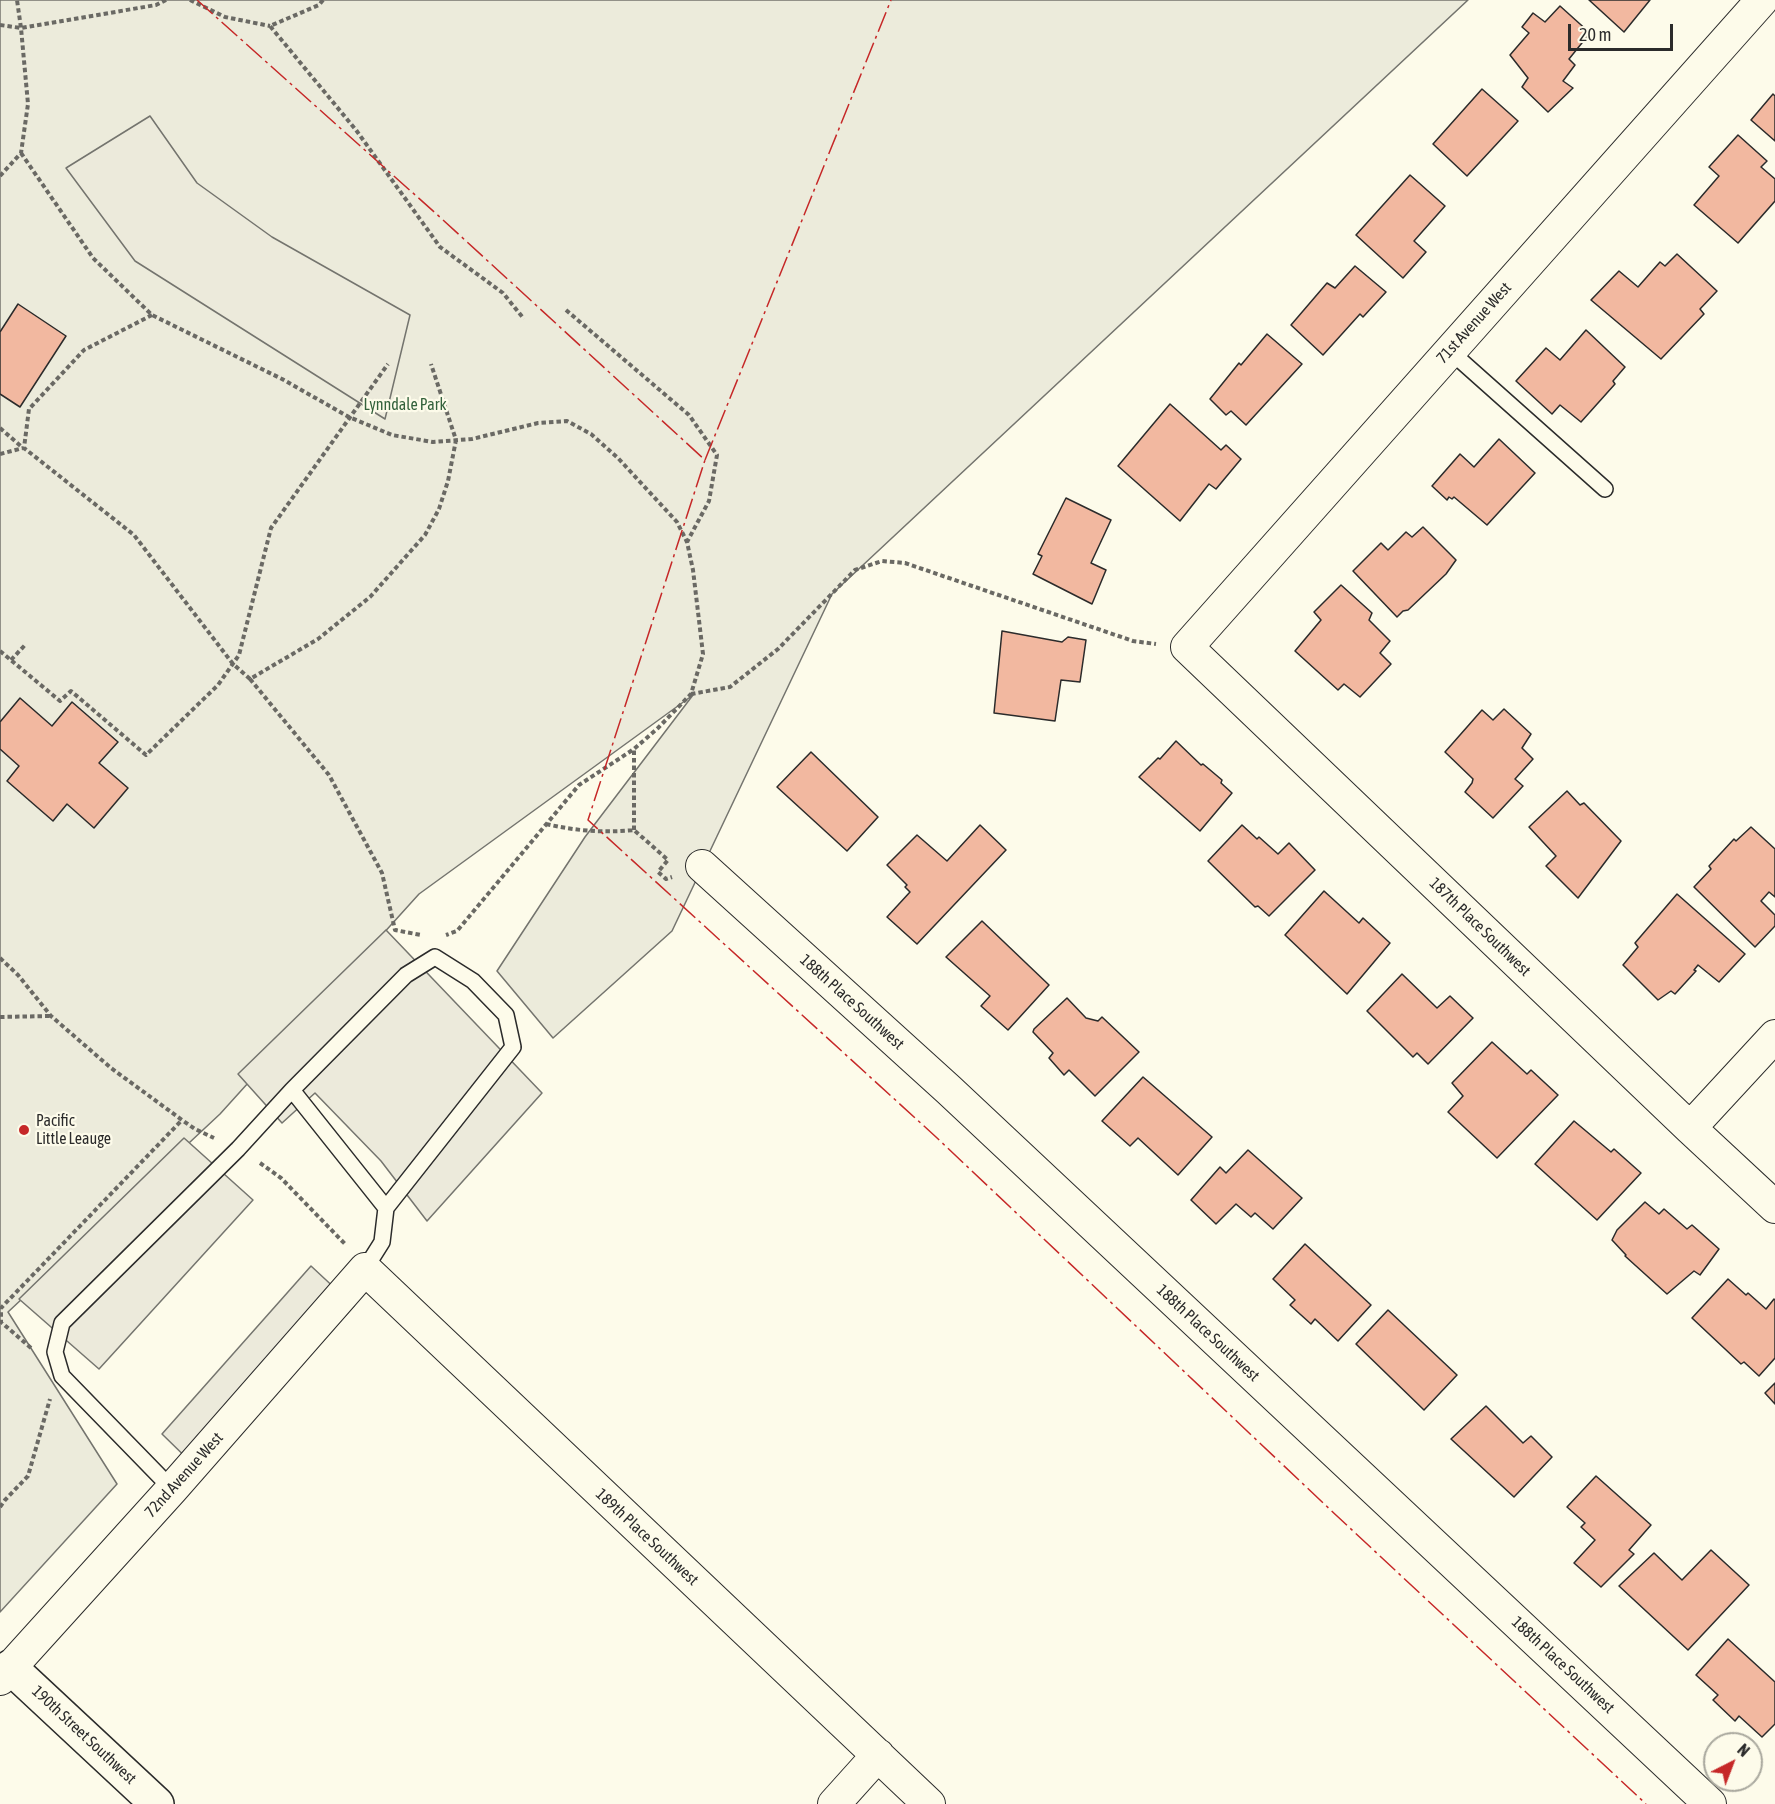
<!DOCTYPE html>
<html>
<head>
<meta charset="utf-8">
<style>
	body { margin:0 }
	#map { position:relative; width:1775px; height:1804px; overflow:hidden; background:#fdfbea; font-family:"Asap Condensed",sans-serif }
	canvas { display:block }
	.north { position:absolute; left:1703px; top:1732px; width:60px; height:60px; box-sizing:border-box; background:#fdfbea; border:2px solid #a9a89e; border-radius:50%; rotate:42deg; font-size:16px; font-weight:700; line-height:24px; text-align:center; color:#2b2b2b }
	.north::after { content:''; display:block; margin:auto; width:21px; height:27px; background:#c62828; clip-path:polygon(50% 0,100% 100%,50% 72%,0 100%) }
	.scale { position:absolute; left:1568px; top:24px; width:105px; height:27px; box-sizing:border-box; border:3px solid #2b2b2b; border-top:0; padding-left:8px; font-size:18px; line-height:21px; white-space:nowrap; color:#2b2b2b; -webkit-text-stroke:4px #fdfbea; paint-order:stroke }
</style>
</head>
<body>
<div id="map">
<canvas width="1775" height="1804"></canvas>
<div class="north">N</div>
<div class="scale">20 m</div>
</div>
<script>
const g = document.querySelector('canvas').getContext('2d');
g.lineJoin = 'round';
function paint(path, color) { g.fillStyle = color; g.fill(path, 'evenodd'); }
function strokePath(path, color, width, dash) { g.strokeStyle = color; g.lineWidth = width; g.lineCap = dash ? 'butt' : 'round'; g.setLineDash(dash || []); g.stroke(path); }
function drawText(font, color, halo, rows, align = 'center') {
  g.font = font + ' "Asap Condensed",sans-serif'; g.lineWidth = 4.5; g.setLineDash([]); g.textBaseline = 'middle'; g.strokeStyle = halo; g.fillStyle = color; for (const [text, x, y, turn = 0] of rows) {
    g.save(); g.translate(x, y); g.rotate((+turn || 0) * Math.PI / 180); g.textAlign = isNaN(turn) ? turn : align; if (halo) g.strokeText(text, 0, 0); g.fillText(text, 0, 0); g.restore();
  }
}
const green = new Path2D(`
	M0 0H1468L832 594 672 931 553 1038 497 971 585 837 693 695 419 894 220 1114 8 1312 117 1484 0 1612Z`);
paint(green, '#ecebdb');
strokePath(green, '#74746e', 1.5);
const parking = new Path2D(`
	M150 116 197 183 272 237 410 315 385 419 135 261 66 168Z
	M386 930 542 1093 427 1221 381 1161 315 1093 282 1123 238 1074Z
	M184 1138 253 1200 99 1369 19 1299Z
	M311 1266 354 1306 203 1474 162 1434Z`);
paint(parking, '#eceadb');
strokePath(parking, '#74746e', 1.5);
const building = new Path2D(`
	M1589 0H1650L1624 32Z
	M1560 6 1590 33 1569 59 1575 65 1563 81 1573 88 1548 112 1522 87 1528 78 1510 55 1529 33 1522 27 1533 13 1545 22Z
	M1482 89 1518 121 1467 176 1433 144Z
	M1773 94 1775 96V141L1751 120Z
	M1738 135 1767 161 1761 167 1775 179V201L1738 243 1694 205 1719 176 1709 167Z
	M1410 175 1445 206 1414 241 1426 252 1403 278 1356 235Z
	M1677 254 1717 291 1700 309 1704 314 1661 359 1591 300 1619 271 1638 287 1660 262 1665 266Z
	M1355 266 1386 292 1363 317 1360 314 1323 355 1291 325 1327 283 1335 288Z
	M18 304 66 336 20 407 0 394V332Z
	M1586 330 1625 367 1613 381 1615 384 1581 422 1560 405 1552 414 1516 381 1546 348 1560 360Z
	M1267 334 1302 364 1246 425 1231 411 1226 415 1210 399 1239 363 1241 365Z
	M1170 404 1221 450 1226 445 1241 459 1216 489 1209 484 1180 521 1118 466Z
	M1499 439 1535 473 1487 525 1454 497 1452 499 1449 497 1447 500 1432 486 1460 454 1474 467Z
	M1066 498 1111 520 1091 563 1106 570 1092 604 1033 574 1042 556 1038 554Z
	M1423 527 1456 560 1446 574 1408 610 1403 611 1397 617 1353 571 1381 543 1388 550 1406 532 1412 537Z
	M1341 585 1372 613 1369 620 1390 641 1380 653 1391 664 1360 697 1344 684 1338 690 1295 651 1321 620 1314 612Z
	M1002 631 1062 642 1068 637 1086 640 1080 682 1061 680 1055 721 994 713Z
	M20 698 52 726 72 702 118 742 99 763 128 788 94 828 67 804 53 821 7 781 19 766 0 749V722Z
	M1504 709 1531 734 1522 748 1533 759 1515 779 1523 786 1493 818 1465 792 1472 783 1473 779 1445 752 1482 710 1493 720Z
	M1176 741 1201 765 1203 764 1222 780 1221 783 1232 793 1200 831 1139 777 1158 758 1160 759Z
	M811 752 878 817 847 851 777 787Z
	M1567 791 1580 805 1584 803 1621 841 1578 898 1546 866 1556 856 1529 827Z
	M980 825 1006 850 917 944 887 917 910 892 905 887 907 885 887 865 917 835 947 861Z
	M1242 825 1257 839 1259 837 1278 854 1289 843 1315 870 1269 916 1258 906 1255 907 1208 861Z
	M1751 827 1775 849V897L1769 892 1761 901 1775 915V926L1755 947 1694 887 1711 869 1709 866 1734 839 1736 841Z
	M1324 891 1359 923 1363 918 1390 943 1347 994 1285 935Z
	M1677 894 1745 954 1719 982 1698 965 1694 970 1696 971 1675 994 1671 991 1658 1000 1623 965 1638 947 1635 943Z
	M982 921 1049 985 1008 1030 981 1006 990 996 946 957Z
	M1402 974 1437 1008 1450 996 1473 1018 1428 1064 1417 1053 1413 1057 1367 1011Z
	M1067 998 1086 1018 1098 1021 1102 1017 1139 1052 1095 1096 1069 1070 1064 1075 1049 1058 1053 1053 1033 1032 1034 1029Z
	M1492 1042 1527 1074 1531 1070 1558 1095 1497 1158 1448 1112 1463 1096 1452 1083Z
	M1143 1077 1212 1137 1178 1175 1138 1138 1130 1146 1102 1121Z
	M1574 1121 1611 1152 1614 1149 1641 1173 1597 1220 1535 1164Z
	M1248 1150 1302 1198 1273 1229 1255 1213 1251 1217 1236 1204 1216 1224 1191 1200 1220 1167 1226 1173Z
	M1645 1202 1659 1214 1664 1209 1687 1229 1692 1225 1719 1249 1700 1275 1694 1271 1667 1294 1625 1256 1626 1255 1612 1240 1617 1230Z
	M1305 1244 1371 1305 1338 1341 1315 1319 1311 1324 1290 1305 1295 1300 1273 1279Z
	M1728 1279 1746 1295 1748 1293 1766 1309 1774 1299 1775 1300V1358L1759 1376 1744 1362 1741 1364 1692 1318Z
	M1388 1310 1457 1375 1424 1410 1356 1344Z
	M1775 1383V1404L1765 1393Z
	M1486 1406 1523 1443 1531 1436 1552 1457 1514 1497 1451 1439Z
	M1596 1476 1651 1525 1629 1550 1634 1554 1601 1587 1574 1563 1595 1540 1581 1527 1585 1523 1567 1507Z
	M1711 1550 1749 1585 1688 1650 1619 1586 1654 1553 1682 1580Z
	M1728 1639 1775 1682V1724L1762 1737 1739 1716 1735 1721 1713 1700 1718 1695 1696 1675Z`);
paint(building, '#f2b8a0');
strokePath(building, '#2b2b2b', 1.5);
const lane = new Path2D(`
	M1450 351 1605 489
	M292 1090 386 1208
	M172 1489 62 1376 55 1352 62 1323 238 1149 292 1090 406 975 435 957 473 981 506 1015 513 1047 386 1208 382 1242 365 1269`);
const street = new Path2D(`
	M1762 0 1187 647 1690 1128 1775 1207
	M702 866 949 1090 1710 1804
	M1690 1128 1775 1036
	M0 1679 172 1489 365 1269 929 1804
	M834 1804 878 1755`);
const secondary = new Path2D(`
	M10 1667 157 1804`);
strokePath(lane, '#2b2b2b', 18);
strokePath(street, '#2b2b2b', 34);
strokePath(secondary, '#2b2b2b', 36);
strokePath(new Path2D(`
	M190 0 225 17 270 26
	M323 0 319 5 270 26 356 130 440 247 503 293 524 319
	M0 25 21 28 156 5 166 0
	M21 153 93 258 152 315 282 379 349 417 392 435 433 442 472 439 538 423 567 421 591 434 618 458 677 522 687 542 693 570 703 654 691 694 658 728 634 749 579 785 457 931 446 935
	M0 176 21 153 28 104 21 28 17 0
	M566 310 689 415 717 455 709 501 687 542
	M152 315 84 350 29 409 24 448 134 535 233 664 250 679 318 639 370 597 425 535 439 509 448 481 456 440 431 364
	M0 428 23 448
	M0 454 23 448
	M0 651 60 701 71 691 146 755 218 685 239 655 271 528 388 364
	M11 660 25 645
	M250 679 329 775 382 873 395 930 421 935
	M691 694 730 687 778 649 855 570 882 561 905 563 1133 641 1156 644
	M546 824C576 831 604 833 634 830L668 860 658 872 666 879 672 877
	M634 830V749
	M0 958 18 975 51 1016 111 1068 182 1120 195 1129 214 1138
	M0 1017 50 1016
	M260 1163 281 1178 345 1244
	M31 1348 1 1322V1308L182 1120
	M0 1507 5 1500 28 1476 50 1399`), '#6a6964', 4, [4.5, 3]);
strokePath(lane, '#fdfbea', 15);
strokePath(street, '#fdfbea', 32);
strokePath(secondary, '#fdfbea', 33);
strokePath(new Path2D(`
	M197 0 442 219 705 460 588 820 936 1137 1337 1516 1646 1804
	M705 460 891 0`), '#c62828', 1.5, [21, 4.5, 3, 4.5]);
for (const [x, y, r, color] of [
	[24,1130,6,"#c62828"]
]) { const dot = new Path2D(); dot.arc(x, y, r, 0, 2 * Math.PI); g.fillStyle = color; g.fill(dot); strokePath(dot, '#fdfbea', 2); }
drawText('16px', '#2b2b2b', '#fdfbea', [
	["71st Avenue West",1474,323,-48],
	["187th Place Southwest",1480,927,44],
	["188th Place Southwest",852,1002,42],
	["188th Place Southwest",1208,1333,43],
	["72nd Avenue West",184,1475,-48],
	["189th Place Southwest",647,1537,43],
	["188th Place Southwest",1563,1665,43],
	["190th Street Southwest",84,1735,43]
]);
drawText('16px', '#34623c', '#fdfbea', [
	["Lynndale Park",405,405]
]);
drawText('16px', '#2b2b2b', '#fdfbea', [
	["Pacific",36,1121],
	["Little Leauge",36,1139]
], 'left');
</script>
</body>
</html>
